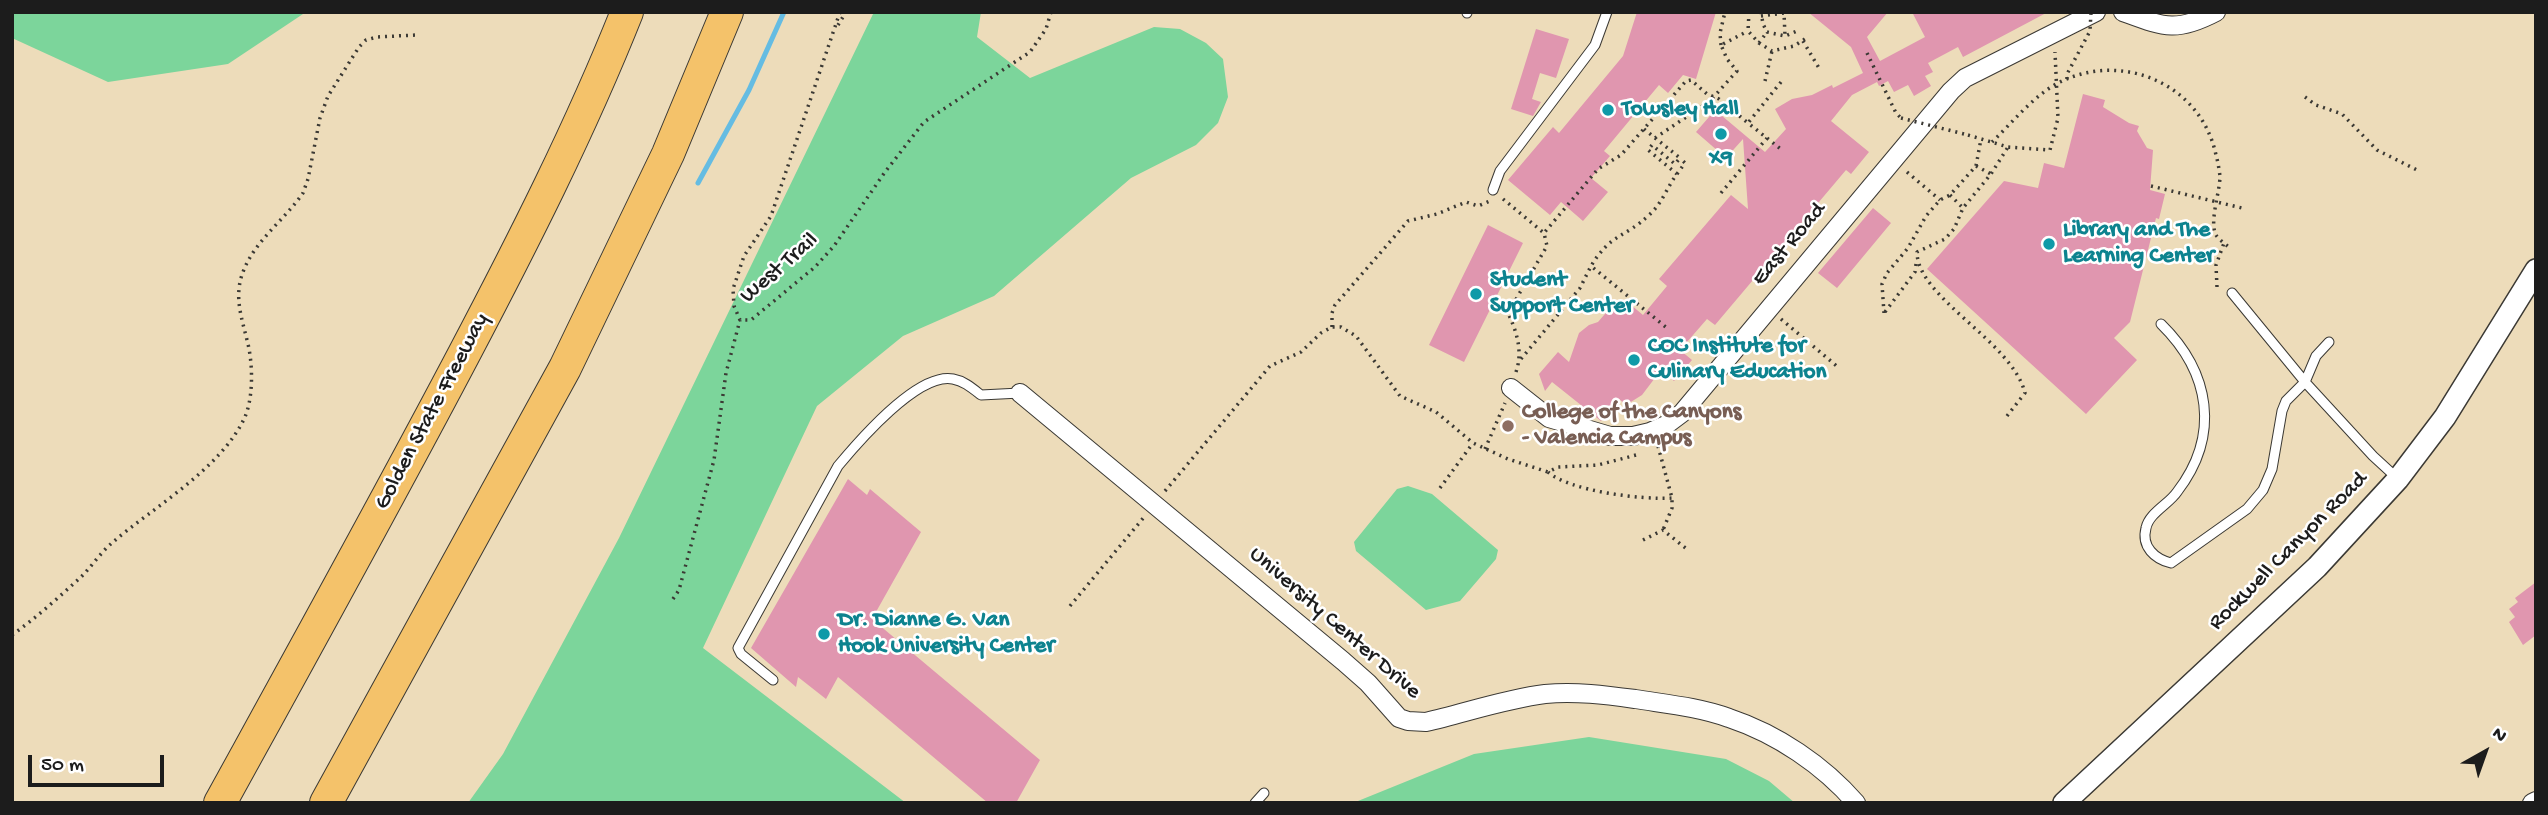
<!DOCTYPE html>
<html>
<head>
<meta charset="utf-8">
<style>
	body { margin:0 }
	#map { position:relative; width:2548px; height:815px; overflow:hidden; background:#eddcba; font-family:"Gochi Hand",sans-serif }
	canvas { display:block }
	.frame { position:absolute; inset:0; border:14px solid #1c1c1c; pointer-events:none }
	.north { position:absolute; left:2450px; top:717px; width:70px; height:70px; -webkit-text-stroke:5px #fff; paint-order:stroke; rotate:40deg; font-size:19px; font-weight:700; line-height:28px; text-align:center; color:#1c1c1c }
	.north::after { content:''; display:block; margin:auto; width:24px; height:32px; background:#1c1c1c; clip-path:polygon(50% 0,100% 100%,50% 72%,0 100%) }
	.scale { position:absolute; left:28px; top:755px; width:136px; height:32px; box-sizing:border-box; border:4px solid #1c1c1c; border-top:0; padding-left:9px; font-size:21px; line-height:24px; white-space:nowrap; color:#1c1c1c; -webkit-text-stroke:5px #fff; paint-order:stroke }
</style>
</head>
<body>
<div id="map">
<canvas width="2548" height="815"></canvas>
<div class="frame"></div>
<div class="north">N</div>
<div class="scale">50 m</div>
</div>
<script>
const g = document.querySelector('canvas').getContext('2d');
g.lineJoin = 'round';
function paint(path, color) { g.fillStyle = color; g.fill(path, 'evenodd'); }
function strokePath(path, color, width, dash) { g.strokeStyle = color; g.lineWidth = width; g.lineCap = dash ? 'butt' : 'round'; g.setLineDash(dash || []); g.stroke(path); }
function drawText(font, color, halo, rows, align = 'center') {
  g.font = font + ' "Gochi Hand",sans-serif'; g.lineWidth = 5; g.setLineDash([]); g.textBaseline = 'middle'; g.strokeStyle = halo; g.fillStyle = color; for (const [text, x, y, turn = 0] of rows) {
    g.save(); g.translate(x, y); g.rotate((+turn || 0) * Math.PI / 180); g.textAlign = isNaN(turn) ? turn : align; if (halo) g.strokeText(text, 0, 0); g.fillText(text, 0, 0); g.restore();
  }
}
paint(new Path2D(`
	M12 12H306L228 64 108 82 12 38Z
	M874 12H981L977 37 1030 78 1154 27 1180 29 1206 43 1223 59 1228 97 1218 123 1196 145 1131 178 994 296 903 336 817 406 703 648 906 803H468L503 754 619 538Z
	M1408 486 1432 494 1498 550 1496 559 1460 601 1426 610 1356 551 1354 542 1397 489Z
	M1589 737 1726 759 1769 781 1795 803H1353L1474 754Z`), '#7cd59b');
strokePath(new Path2D(`
	M698 183 749 90 784 12`), '#65bce2', 5);
paint(new Path2D(`
	M1637 12H1716L1696 79 1683 75 1668 93 1659 85 1604 151 1610 156 1591 178 1608 192 1583 221 1561 202 1550 215 1508 180 1553 127 1559 133 1623 56Z
	M1808 12H1888L1867 37 1880 61 1925 37 1912 12H2048L1963 57 1958 47 1928 63 1933 72 1925 76 1931 86 1914 96 1908 85 1894 92 1888 81 1879 86 1877 82 1852 95 1831 121 1869 152 1851 174 1846 170 1715 325 1707 319 1680 350 1692 360 1674 381 1661 370 1642 395 1626 405 1619 399 1601 421 1552 382 1545 391 1539 374 1558 352 1569 362 1579 333 1589 325 1598 322 1617 300 1628 309 1631 305 1643 315 1667 286 1659 279 1731 195 1748 209 1743 139 1726 158 1696 132 1715 110 1765 152 1786 129 1775 109 1792 99 1812 95 1832 85 1833 88 1863 73 1851 47Z
	M1536 29 1569 39 1556 78 1540 73 1532 99 1541 102 1533 116 1511 109Z
	M2083 94 2105 100 2103 107 2129 123 2139 126 2137 131 2147 148 2153 150 2150 190 2165 194 2159 219 2156 218 2130 322 2114 338 2137 360 2086 414 1927 269 2004 181 2038 188 2044 163 2064 168Z
	M1873 208 1891 223 1837 288 1818 273Z
	M1488 225 1523 243 1464 362 1429 345Z
	M848 479 867 495 870 489 921 532 872 619 1040 760 1016 803H988L838 677 826 699 798 677 796 687 751 648Z
	M2536 582V635L2523 645 2509 622 2515 617 2509 609 2518 602 2515 598Z`), '#e096af');
const service = new Path2D(`
	M1467 13V12
	M1493 190 1500 171 1595 45 1607 12
	M2232 293 2305 382 2373 456 2398 479
	M2161 324C2210 372 2221 435 2177 492 2169 504 2149 513 2146 528 2141 547 2155 559 2171 563L2247 509 2263 490 2272 469 2282 411 2286 401 2305 382 2316 356 2329 342
	M773 680 741 654 738 648 838 466C858 442 918 372 953 379 964 381 972 388 981 395L1020 393
	M1255 803 1264 793`);
const minor = new Path2D(`
	M2123 12C2164 27 2176 33 2216 12
	M1511 388 1549 418 1610 436H1633L1650 432 1666 425 1682 413 1951 91 1965 78 2096 12
	M1020 393 1343 661 1368 683 1399 718 1408 721 1426 722C1465 713 1505 699 1545 694 1575 691 1606 695 1635 699 1666 704 1699 707 1729 718 1777 734 1823 765 1856 803
	M2532 803 2536 801`);
const tertiary = new Path2D(`
	M2064 803 2317 567 2398 479 2445 417 2536 270`);
const motorway = new Path2D(`
	M220 803C302 654 384 506 463 356 522 244 580 130 627 12
	M326 803 565 368 668 154 727 12`);
strokePath(service, '#3b3934', 11);
strokePath(minor, '#3b3934', 20);
strokePath(tertiary, '#3b3934', 24);
strokePath(motorway, '#3b3934', 34);
strokePath(new Path2D(`
	M840 12 771 216 744 256 733 289 734 306 740 320H751L815 267 834 246 885 172 924 122 1030 52 1046 29 1051 12
	M1749 12 1748 31 1759 43 1772 51 1794 46 1808 37
	M1761 12 1763 24 1767 32 1785 36 1797 31
	M1761 16 1784 13 1785 36
	M838 25 846 12
	M1803 41 1819 68
	M1759 43 1767 32
	M1721 45 1720 33 1725 12
	M1867 53 1896 113 1901 118
	M1765 81 1772 51
	M1781 82 1748 123 1782 150
	M2305 97 2316 105 2342 114 2377 150 2417 170
	M1644 129 1680 158 1675 164 1652 145 1648 150 1677 174C1667 187 1662 204 1649 215 1625 238 1611 233 1591 266L1667 328
	M1968 135 2008 147 2050 150 2058 118 2055 52
	M1655 138 1710 101 1737 71 1727 59 1721 45 1748 31
	M1992 142C2013 122 2034 95 2060 82 2123 51 2201 84 2216 155 2218 162 2219 169 2220 176 2220 192 2209 222 2216 235 2219 240 2227 245 2231 249
	M1976 166 1991 174
	M1907 172 1940 200
	M1677 174 1685 163 1680 158
	M2151 186 2246 209
	M1721 193 1767 138
	M1950 195 1963 208
	M1503 199 1544 233
	M2217 287 2216 265 2224 243
	M1885 312 1915 272 1916 264
	M1884 313 1882 284 1887 273 1908 248 1926 216 1940 200 1950 195 1976 166 1981 139
	M1781 319 1839 368
	M1332 327V313L1335 305 1408 221 1437 214 1466 202 1478 206 1490 201
	M1521 359 1580 288 1591 266
	M1516 372C1523 352 1517 332 1508 313L1547 246 1544 233 1598 169 1621 155 1686 81 1691 80 1707 94 1719 99 1748 123
	M2007 416 2025 393C2012 341 1917 298 1917 252L1945 239 1954 229 1963 208 1991 174 2008 147
	M1658 446 1672 498V508L1663 530
	M1485 449 1505 403
	M1548 472C1569 491 1642 500 1672 498
	M1440 488 1473 443
	M1165 491 1270 366 1301 352 1321 333 1332 327H1341L1356 336 1400 396 1436 412 1473 443 1508 459 1548 472 1558 467 1598 465 1640 454
	M1643 540 1663 530 1688 550
	M673 599 679 590 714 460 726 373 740 320
	M1070 606 1145 516
	M12 635C36 618 59 597 81 577 92 566 101 552 113 542 154 507 220 469 244 419 254 398 253 362 247 340 242 319 235 300 241 278 251 243 284 221 303 193L308 179 320 118 328 96 359 47 366 40 377 37 416 35`), '#3b3934', 3.5, [2, 5]);
strokePath(service, '#fff', 9);
strokePath(minor, '#fff', 18);
strokePath(tertiary, '#fff', 21);
strokePath(motorway, '#f4c26a', 32);
strokePath(new Path2D(`
	M2067 79V74L2090 31 2091 12
	M1901 118 1968 135`), '#3b3934', 3.5, [2, 5]);
for (const [x, y, r, color] of [
	[1608,110,7,"#0f9aa8"],
	[1721,134,7,"#0f9aa8"],
	[2049,244,7,"#0f9aa8"],
	[1476,294,7,"#0f9aa8"],
	[1634,360,7,"#0f9aa8"],
	[1508,426,7,"#8d6e63"],
	[824,634,7,"#0f9aa8"]
]) { const dot = new Path2D(); dot.arc(x, y, r, 0, 2 * Math.PI); g.fillStyle = color; g.fill(dot); strokePath(dot, '#fff', 2.5); }
drawText('bold 23px', '#0d838f', '#fff', [
	["Towsley Hall",1622,110],
	["X9",1721,159,"center"],
	["Library and The",2063,231],
	["Learning Center",2063,257],
	["Student",1490,281],
	["Support Center",1490,307],
	["COC Institute for",1648,347],
	["Culinary Education",1648,373],
	["Dr. Dianne G. Van",838,621],
	["Hook University Center",838,647]
], 'left');
drawText('23px', '#1c1c1c', '#fff', [
	["East Road",1790,245,-50],
	["West Trail",780,269,-41],
	["Golden State Freeway",433,412,-62],
	["Rockwell Canyon Road",2289,552,-45],
	["University Center Drive",1334,624,41]
]);
drawText('bold 23px', '#785e54', '#fff', [
	["College of the Canyons",1522,413],
	["- Valencia Campus",1522,439]
], 'left');
</script>
</body>
</html>
